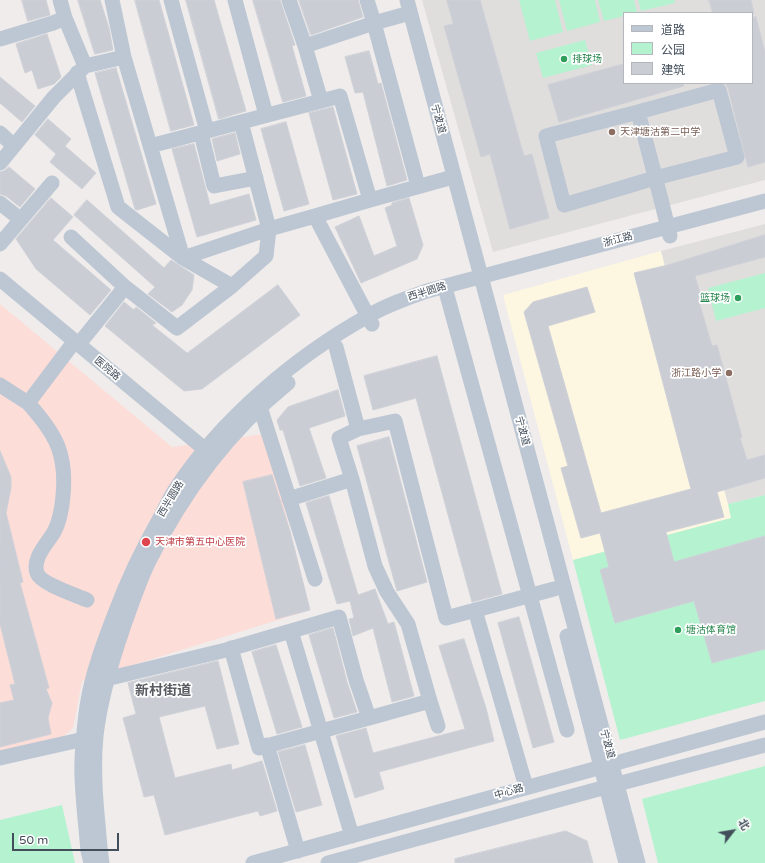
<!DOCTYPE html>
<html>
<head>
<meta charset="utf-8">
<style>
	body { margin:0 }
	#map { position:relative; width:765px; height:863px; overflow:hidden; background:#efeceb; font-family:"Varela Round","Noto Sans SC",sans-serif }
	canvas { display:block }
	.legend { position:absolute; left:623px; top:12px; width:130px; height:72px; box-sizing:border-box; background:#fff; border:1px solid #b4b8bd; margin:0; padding:5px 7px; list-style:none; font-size:12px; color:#434e5b }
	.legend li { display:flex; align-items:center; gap:8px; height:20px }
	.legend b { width:20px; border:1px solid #b4b8bd }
	.north { position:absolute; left:713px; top:811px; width:40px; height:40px; -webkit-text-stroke:3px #fff; paint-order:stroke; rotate:59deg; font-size:11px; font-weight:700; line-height:16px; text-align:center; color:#434e5b }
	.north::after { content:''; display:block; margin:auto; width:14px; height:18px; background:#434e5b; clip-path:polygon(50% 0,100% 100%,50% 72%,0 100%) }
	.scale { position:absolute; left:12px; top:833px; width:107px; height:18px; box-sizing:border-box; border:2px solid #434e5b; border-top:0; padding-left:5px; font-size:12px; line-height:14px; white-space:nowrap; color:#434e5b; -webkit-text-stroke:3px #fff; paint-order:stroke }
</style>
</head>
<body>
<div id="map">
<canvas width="765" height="863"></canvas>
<ul class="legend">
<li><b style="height:5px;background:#bdc7d3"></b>道路</li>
<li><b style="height:11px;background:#b5f2d0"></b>公园</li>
<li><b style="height:11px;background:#cacdd4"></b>建筑</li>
</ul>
<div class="north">北</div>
<div class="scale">50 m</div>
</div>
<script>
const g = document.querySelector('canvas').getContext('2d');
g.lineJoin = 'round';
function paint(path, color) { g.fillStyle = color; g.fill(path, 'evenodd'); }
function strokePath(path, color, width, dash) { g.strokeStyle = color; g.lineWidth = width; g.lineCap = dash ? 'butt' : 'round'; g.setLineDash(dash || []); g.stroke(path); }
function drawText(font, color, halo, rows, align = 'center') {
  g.font = font + ' "Varela Round","Noto Sans SC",sans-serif'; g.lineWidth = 3.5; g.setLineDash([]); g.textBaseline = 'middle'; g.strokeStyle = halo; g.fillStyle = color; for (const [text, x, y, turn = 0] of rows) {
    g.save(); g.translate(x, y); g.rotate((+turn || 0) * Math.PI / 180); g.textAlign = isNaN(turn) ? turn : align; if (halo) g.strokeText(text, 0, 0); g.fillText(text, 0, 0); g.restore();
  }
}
paint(new Path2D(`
	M661 251 732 518 573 560 503 295Z`), '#fdf7e1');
paint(new Path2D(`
	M422 0H765V180L493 252ZM624 13H752V83H624Z
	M765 224V495L728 504 661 251Z`), '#e0dddd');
paint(new Path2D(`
	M0 304 172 447 264 434 276 474 310 610 82 681 73 728 62 738 0 752Z`), '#fdddd8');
paint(new Path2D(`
	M519 0H555L563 32 530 41Z
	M559 0H595L600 22 567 31Z
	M598 0H634L637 12 624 13V16L604 21Z
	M638 0H674L675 3 641 11Z
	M585 40 592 65 543 78 536 53Z
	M765 273V308L716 321 708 288Z
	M765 495V701L620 740 573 560 731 518 728 504Z
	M765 766V863H658L642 799Z
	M62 805 75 863H0V820Z`), '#b5f2d0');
const building = new Path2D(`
	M22 0H46L50 15 28 21Z
	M78 0H100L109 28 113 50 95 54Z
	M135 0H159L194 125 171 131Z
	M186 0H214L246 111 219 119Z
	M253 0H280L295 45 292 46 306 96 283 102Z
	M299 0H358L363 17 311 35Z
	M447 0H480L524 156 532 154 549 218 510 229 490 154 481 157 444 26 453 24Z
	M709 0H751L754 13H713Z
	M756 17 765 52V162L748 167 728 88 725 83H752V18Z
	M47 34 61 77 54 84 38 89 32 70 25 73 16 44Z
	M369 51 378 84 381 83 407 180 387 186 363 92 355 93 345 57Z
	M624 64V83H683L684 86 559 122 548 85Z
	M116 68 156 204 137 210 135 209 95 73Z
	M0 77 35 106 22 122 0 103Z
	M333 107 357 194 333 200 309 113Z
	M48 119 71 139 65 146 96 173 82 189 50 162 56 154 35 135Z
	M286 122 309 204 284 211 261 129Z
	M235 133 240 154 217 161 212 139Z
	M194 144 210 205 249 194 256 220 197 237 172 149Z
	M9 167 35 189 20 207 6 196 0 194V172L4 171Z
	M51 198 73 217 53 240 111 290 90 315 36 269 16 239Z
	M409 198 423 245 417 259 361 283 335 227 359 216 374 256 397 246 385 208 392 205V203Z
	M87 200 164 268 171 260 194 275 192 290 182 305 172 312 148 294 155 287 74 215Z
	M765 235V257L695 276 701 297 698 298 712 346 717 345 742 437 740 438 747 460 765 455V478L717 492 724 517 666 532 674 562 765 536V649L712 663 694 601 615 623 600 570 609 567 600 533 581 538 561 468 568 466 524 312 533 302 587 287 595 312 548 326 601 513 691 489 634 273 668 265Z
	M278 285 300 315 202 389 184 391 105 326 124 302 134 310 136 307 156 323 152 325 187 353Z
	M437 356 502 594 472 602 416 398 373 410 364 376Z
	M338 390 345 416 309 428 326 478 300 486 283 430H280L277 420 288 407Z
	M389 437 427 582 397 591 357 446Z
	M0 451 11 477V488L6 513 23 582 20 583 49 688 46 689 52 703 48 718 51 734 0 747V703L14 700 10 685 15 684 0 624Z
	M272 475 290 531 310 610 276 619 243 482Z
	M329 496 358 595 375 589 388 624 394 622 414 696 392 702 373 628 353 636 349 619 354 618 350 601 337 604 306 503Z
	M519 617 554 742 533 748 498 623Z
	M333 628 347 682 357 712 334 718 309 635Z
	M464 639 486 708 494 741 379 772 384 789 355 798 336 736 366 728 373 753 465 729 439 646Z
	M276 645 302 727 277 734 252 652Z
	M218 661 239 744 217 749 205 706 159 717 175 778 231 764 232 770 262 761 277 811 260 816 258 811 165 835 154 795 144 797 123 718 136 714 128 683Z
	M305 745 322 805 296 812 278 752Z
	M566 831 587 841 593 863H455V859Z`);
paint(building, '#cacdd4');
strokePath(building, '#cfd1d8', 1);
strokePath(new Path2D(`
	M112 0 124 57 183 258 269 229 315 216 372 324
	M171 0 207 131
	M235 0 266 115
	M289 0 305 46
	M367 0 374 23 410 13
	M407 0 638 863
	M0 39 53 23 65 18
	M85 66 124 57
	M77 73 118 207 183 258 232 286 266 256 269 229 241 122
	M638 112 719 90 737 157 655 178 564 205 546 136 638 112C649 153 660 194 670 236
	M0 133 14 146
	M201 133 214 186 256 178
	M150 146 321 101 305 46 374 23 418 186
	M0 163 54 97 85 66 65 18 60 0
	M370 200 453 177
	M0 203 20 219
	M315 216 370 200 340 96 321 101
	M71 237 125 287
	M0 244 52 183
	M0 279 213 456
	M447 295 567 730
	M78 345 125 287 177 328 232 286
	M336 347 358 429 339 438 352 479 375 566 387 592 408 624 430 701
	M0 385 28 403 74 342
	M28 403C56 434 67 454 63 496 62 508 60 521 54 532 47 544 32 558 37 573 41 584 76 595 87 600
	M260 407 315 579
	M358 429 395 421 446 618 554 589
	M289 499 352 479
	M475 610 526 787
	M291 631 352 836
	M567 636 626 863
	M231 648 259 748 369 718
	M106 679 226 650 339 617 356 680 369 718 430 701 438 726
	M267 745 298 851
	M0 758 93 737
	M91 863 88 851C86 827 83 802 82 777 81 754 84 729 87 706 92 673 104 642 116 611 128 579 143 548 160 518 165 509 169 499 175 490 220 420 296 356 368 316 387 305 407 298 427 291L765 201
	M102 863C100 850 99 837 98 824 95 795 93 765 96 736 100 699 111 663 123 628 131 606 138 584 148 563 182 494 229 431 288 383
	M253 863 765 722
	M328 863 606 787 765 745`), '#bdc7d3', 15);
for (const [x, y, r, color] of [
	[564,59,4,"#2e9e5b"],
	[612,132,4,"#8d6e63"],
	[738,298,4,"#2e9e5b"],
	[729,373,4,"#8d6e63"],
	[146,542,5,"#e0444e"],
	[678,630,4,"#2e9e5b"]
]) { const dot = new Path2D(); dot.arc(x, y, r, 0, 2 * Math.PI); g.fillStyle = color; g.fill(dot); strokePath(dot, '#fff', 1.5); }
drawText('10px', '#27864d', '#fff', [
	["排球场",572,59],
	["篮球场",730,298,"right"],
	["塘沽体育馆",686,630]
], 'left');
drawText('10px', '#434e5b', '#fff', [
	["宁波道",438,119,75],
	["浙江路",618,240,-15],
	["西半圆路",427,292,-17],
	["医院路",107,369,40],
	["宁波道",522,431,75],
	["西半圆路",171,499,-59],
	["宁波道",607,744,75],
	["中心路",509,792,-16]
]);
drawText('10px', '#785e54', '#fff', [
	["天津塘沽第二中学",620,132],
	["浙江路小学",721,373,"right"]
], 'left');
drawText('10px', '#be3a42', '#fff', [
	["天津市第五中心医院",155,542]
], 'left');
drawText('bold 14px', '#585c61', '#fff', [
	["新村街道",163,691]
]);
</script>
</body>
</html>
